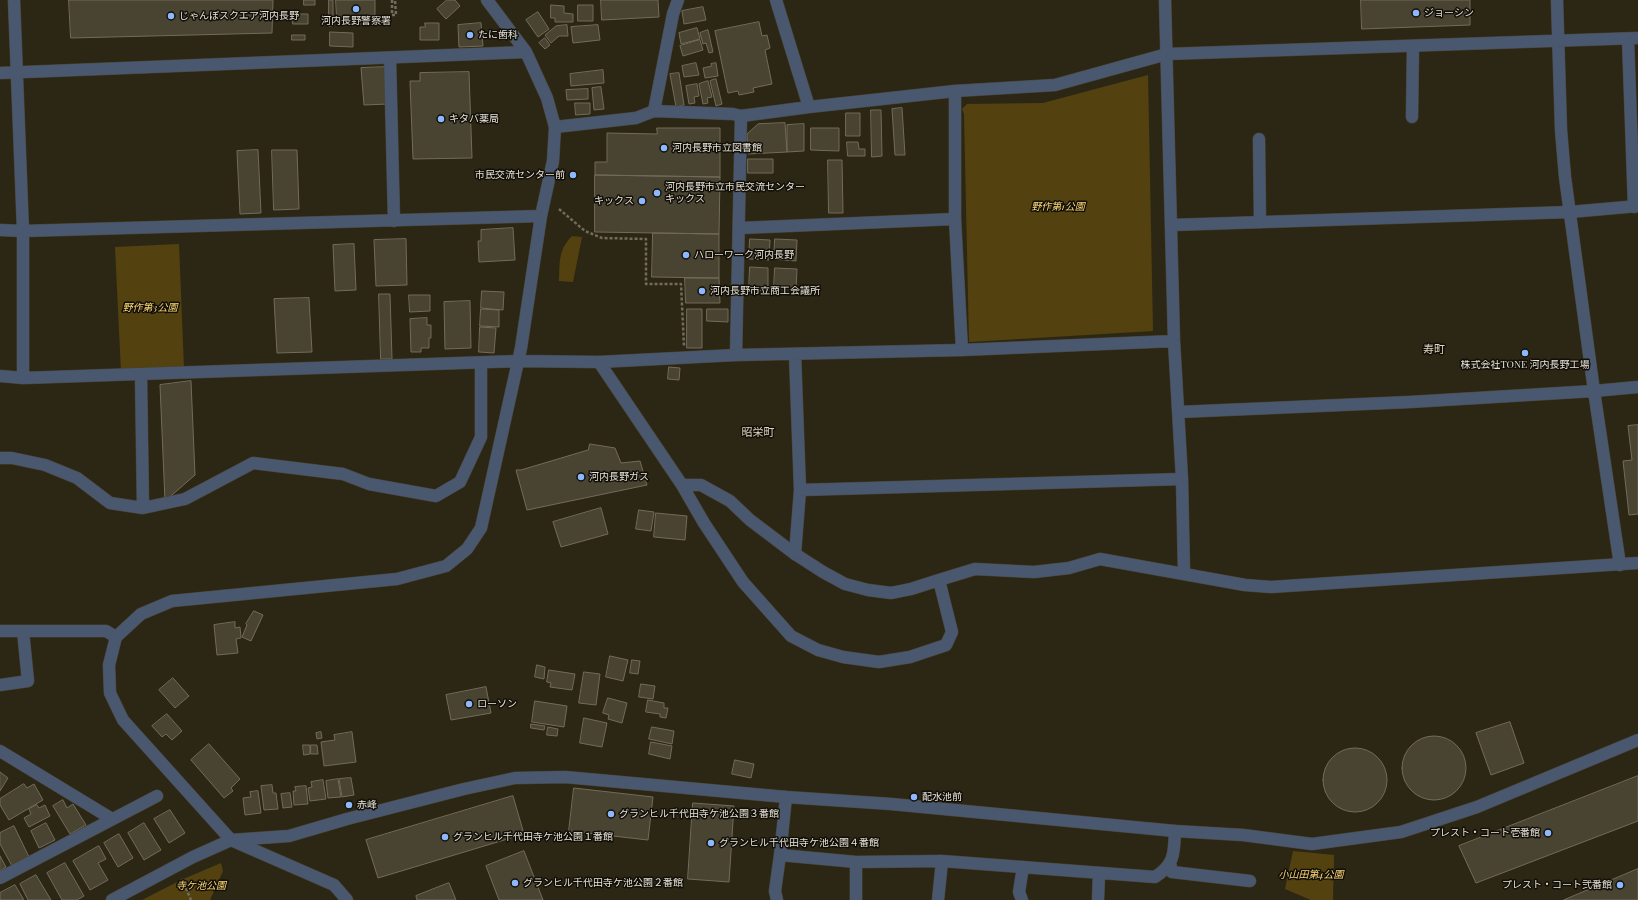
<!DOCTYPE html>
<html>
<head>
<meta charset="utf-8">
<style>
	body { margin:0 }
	canvas { display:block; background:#2c2615 }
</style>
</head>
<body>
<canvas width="1638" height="900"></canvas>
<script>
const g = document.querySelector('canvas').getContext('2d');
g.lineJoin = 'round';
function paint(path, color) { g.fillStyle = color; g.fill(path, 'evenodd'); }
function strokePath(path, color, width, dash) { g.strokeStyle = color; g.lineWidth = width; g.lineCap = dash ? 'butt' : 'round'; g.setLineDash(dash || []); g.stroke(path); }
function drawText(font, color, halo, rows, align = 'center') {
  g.font = font + ' "Playfair Display","Noto Sans JP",serif'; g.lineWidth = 3; g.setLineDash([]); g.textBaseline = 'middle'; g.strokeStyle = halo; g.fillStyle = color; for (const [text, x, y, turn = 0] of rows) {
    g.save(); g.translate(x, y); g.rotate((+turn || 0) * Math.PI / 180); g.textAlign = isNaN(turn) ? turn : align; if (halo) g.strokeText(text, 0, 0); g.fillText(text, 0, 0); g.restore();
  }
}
paint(new Path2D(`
	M1148 75 1153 331 969 342 964 114 962 109 967 104 1043 103Z
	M572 236 582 237 573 282 559 281C560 262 558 250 572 236Z
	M179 244 184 369 121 372 115 247Z
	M1293 851 1334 855 1333 900H1311L1285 889Z
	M221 863 223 871 210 900H142L181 880Z`), '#53420f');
const building = new Path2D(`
	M69 0H273L272 33 71 38Z
	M304 0H315V5H304Z
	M329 0H333V26H329Z
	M336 0H375V17H362L363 24H351V17H337Z
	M447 0H455L460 6 446 19 437 9Z
	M601 0H658L659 17 602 20Z
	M1361 0H1470V25L1362 29Z
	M551 5 564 6V13L573 14V22H555V18H551Z
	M578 5H593V21H578Z
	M703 7 706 20 684 24 682 11Z
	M538 12 549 29 538 37 526 20Z
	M293 14H308V24H293Z
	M759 22 762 36 767 35 770 48 765 50 772 84 753 88 754 92 739 95 738 91 728 93 715 31Z
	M425 23H439V40H420V27H425Z
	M481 23 483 46 459 47 458 25Z
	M567 25 568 36H559L551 43 545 35 556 26Z
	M598 25 600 40 573 43 571 27Z
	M697 28 700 39 681 44 679 33Z
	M708 30 713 52 709 53 706 43 703 44 700 33Z
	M330 32 353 33V47L330 46Z
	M292 35H305V40H292Z
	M545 38 550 45 545 49 539 43Z
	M700 40 703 50 683 56 680 46Z
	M696 63 699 75 684 77 682 66Z
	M716 63 718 76 705 78 703 68 712 66 711 64Z
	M387 67 388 104 364 105 361 68Z
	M603 70 604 83 571 86 570 74Z
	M469 72 472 158 413 159 410 81H420V73Z
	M679 73 684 105 676 107 670 74Z
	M716 79 722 104 716 106 710 81Z
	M708 81 712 97 707 98 708 103 703 104 699 84Z
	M697 84 699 96 694 97 695 103 689 104 686 86Z
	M601 87 604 109 594 110 592 88Z
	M588 89V99L567 100 566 90Z
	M575 103H590V114L576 115Z
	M902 108 905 155H895L892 109Z
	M871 110H881L882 156 872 157Z
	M846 113H860V136H846Z
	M785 123 787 152 748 154 747 134 758 124Z
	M804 124V151L787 152V125Z
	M657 128H720V177L595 175V162H607V133L657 134Z
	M811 128H839V151L811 150Z
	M847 142H858L859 149H865V156H848Z
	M258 150 261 213 240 214 237 151Z
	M272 150H297L299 209 274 210Z
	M748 159H773V173H748Z
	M828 160H842L843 213H829Z
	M595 175 720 177 719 234 595 232Z
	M513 228 515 260 479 262 478 241H481V230Z
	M653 233 719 234V278L652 277Z
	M406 239 407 285 376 286 374 240Z
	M750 239 770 240 769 260 749 259Z
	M775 239 797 240 796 261 774 259Z
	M354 244 356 290 335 291 333 245Z
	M750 267 768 268V291L749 289Z
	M775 268 797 269 796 289 774 288Z
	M685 278H719L720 303H686Z
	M482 291 504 292 503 310 481 308Z
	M379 294H390L392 359H381Z
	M409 295H430V311L410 312Z
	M309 298 312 352 277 353 274 299Z
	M470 301 471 348 445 349 444 302Z
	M481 309 499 310V327L480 326Z
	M687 309H702V348H687Z
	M707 309H728V322L707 321Z
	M427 318V325H431V338H429V348H421V352H411L410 319Z
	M480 327 496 328 494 353 479 352Z
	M669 367 680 368 679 380 668 379Z
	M191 381 195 475 165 501 160 385Z
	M1638 425V514L1629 515 1623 461 1632 460 1628 426Z
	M590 444 615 448 621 463 640 461 647 485 527 510 516 470H521L588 450Z
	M601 508 608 534 561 547 553 522Z
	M639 510 654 512 651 531 636 529Z
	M656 513 687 516 685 540 654 537Z
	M254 611 263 615 251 641 242 637 247 625 246 624Z
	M235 622V628L240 627 241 638 236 639 238 653 217 655 214 625Z
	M610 656 628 660 623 681 606 677Z
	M632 660 640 661 638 674 630 673Z
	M537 665 545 667 544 679 535 677Z
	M549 670 575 674 572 690 550 687 551 683 547 682Z
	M584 672 600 674 596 705 579 703Z
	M173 678 189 696 175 708 159 690Z
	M641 684 655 686 653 699 639 697Z
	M486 687 491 713 451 720 446 695Z
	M608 698 627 703 622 723 608 719 609 715 603 713Z
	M648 700 664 703V708H668L666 718 660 717V714L646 712Z
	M535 701 567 706 564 727 532 722Z
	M167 714 182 731 172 740 166 734 162 737 152 726Z
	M584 718 607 723 602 747 580 743Z
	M1510 722 1524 763 1491 775 1476 733Z
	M531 724 545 726 544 730 531 728Z
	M548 727 558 729 557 736 547 735Z
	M652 727 674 731 672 744 649 739Z
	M321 732 322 738 317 739 316 733Z
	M352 732 356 762 324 766 321 742 335 740 334 735Z
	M1402 768a32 32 0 1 1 64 0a32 32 0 1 1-64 0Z
	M651 742 672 746 670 759 649 754Z
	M209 744 240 779 231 788 233 791 224 798 191 760Z
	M303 745H310V754L304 755Z
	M311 745H317L318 754H311Z
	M1323 780a32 32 0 1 1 64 0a32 32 0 1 1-64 0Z
	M735 760 754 764 751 778 732 774Z
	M0 772 8 778 0 791Z
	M1638 776V821L1476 883 1459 846Z
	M351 778 354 795 342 797 339 779Z
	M338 779 341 797 328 798 326 781Z
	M323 780 326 799 310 801 308 788 312 787 311 782Z
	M24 784 27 788 34 784 43 800 9 820 0 805V799Z
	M272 785 273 793H276L278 809 264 810 261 786Z
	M306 786 308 804 294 805 293 791H296L295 787Z
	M574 788 653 797 648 840 569 831Z
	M258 791 261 813 245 815 243 798 251 797 250 792Z
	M290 793 292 807 283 808 281 794Z
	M513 796 524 834 378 878 366 840Z
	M63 800 67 808 73 804 86 825 70 834 53 806Z
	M693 803 734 806 729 882 688 879Z
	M37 805 39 808 45 805 50 816 29 827 24 818 31 814 29 809Z
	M170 810 185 833 169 843 154 819Z
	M46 823 55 840 39 848 31 831Z
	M144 823 161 850 144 860 128 833Z
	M14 826 29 857 12 866 0 844V833Z
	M119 834 133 858 118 867 104 843Z
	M99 846 106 859 98 863 108 880 90 890 73 861Z
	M524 851 543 900H499L486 866Z
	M0 856 6 867 0 871Z
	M65 863 84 896 77 900H62L47 873Z
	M1638 869V900H1564Z
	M36 875 51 900H28L20 884Z
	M449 883 456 900H417L416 896Z
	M15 885 24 900H0V893Z`);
paint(building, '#494331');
strokePath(building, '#736b59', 1);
const minor = new Path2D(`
	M1628 39 1634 207
	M955 91V219L962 350
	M654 111 673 14 678 0
	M1412 117 1413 46
	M1259 139 1260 222
	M736 355 741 116
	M599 362 682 485 704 523 743 582 791 636 818 650 843 657 879 662 910 657 946 645 952 632 939 580 975 569 1034 572 1069 568 1100 559 1245 585 1271 587 1638 563
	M141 375 143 508
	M0 458H12L45 465 77 478 110 503 143 508 185 499 253 463 343 474 369 484 436 496 460 482 481 437V363
	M682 485H701L730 501 750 520 795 554 823 572 845 584 868 590 891 593 911 589 939 580
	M0 631H106L116 637
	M0 685 28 681 23 631
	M0 751 112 819
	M780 855 856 862 942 861 1155 877C1175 864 1174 853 1175 831
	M856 862V900
	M1170 863 1172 872 1250 881
	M0 878 157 796
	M777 900 775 891 780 855 786 797
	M938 900 942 861
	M1022 900 1019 892 1023 867
	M1098 900 1099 873`);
const tertiary = new Path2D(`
	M14 0 23 231V378
	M776 0 809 107
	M1165 0 1174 341 1182 479 1184 573
	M1557 0 1561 130 1565 177 1594 391 1620 565
	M390 58 394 221
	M0 73 526 52
	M555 127 636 118 654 111 733 114 741 116 809 107 955 91 1055 85 1167 54 1638 38
	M1172 225 1570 212 1638 206
	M740 228 955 219
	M0 230 23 231 541 216
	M795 354 800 490 795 554
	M0 376 23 378 519 361 599 362 736 355 962 350 1174 341
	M1179 412 1410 402 1594 391 1638 387
	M800 490 1182 479
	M112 900 193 857 231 840 289 836 347 819 464 789 515 778 565 777 786 797 891 804 1175 831 1243 835 1312 844 1401 832 1477 807 1638 740
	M347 900 334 885 231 840 123 720 110 693 109 665 116 637 141 614 172 601 397 579 446 566 467 549 481 528 521 348 541 216 553 161 555 127 547 98 526 52 487 0`);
strokePath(minor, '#4a4434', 13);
strokePath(tertiary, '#4a4434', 13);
strokePath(new Path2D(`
	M392 0V15H396L395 0
	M559 209 585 231 602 238 646 239V284H681L684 346
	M182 879 191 900`), '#716c5d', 2.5, [3, 2]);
strokePath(minor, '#49576f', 12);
strokePath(tertiary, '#49576f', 12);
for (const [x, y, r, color] of [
	[356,9,4,"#8eb8fd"],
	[1416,13,4,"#8eb8fd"],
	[171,16,4,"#8eb8fd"],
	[470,35,4,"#8eb8fd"],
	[441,119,4,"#8eb8fd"],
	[664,148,4,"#8eb8fd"],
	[573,175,4,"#8eb8fd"],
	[657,193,4,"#8eb8fd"],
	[642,201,4,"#8eb8fd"],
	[686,255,4,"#8eb8fd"],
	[702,291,4,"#8eb8fd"],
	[1525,353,4,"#8eb8fd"],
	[581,477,4,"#8eb8fd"],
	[469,704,4,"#8eb8fd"],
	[914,797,4,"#8eb8fd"],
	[349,805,4,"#8eb8fd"],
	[611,814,4,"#8eb8fd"],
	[1548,833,4,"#8eb8fd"],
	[445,837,4,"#8eb8fd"],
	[711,843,4,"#8eb8fd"],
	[515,883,4,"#8eb8fd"],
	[1620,885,4,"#8eb8fd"]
]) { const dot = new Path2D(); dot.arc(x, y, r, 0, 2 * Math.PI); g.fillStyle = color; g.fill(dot); strokePath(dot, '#120f08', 1.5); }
drawText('10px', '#e7e3d9', '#120f08', [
	["ジョーシン",1424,13],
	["じゃんぼスクエア河内長野",179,16],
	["河内長野警察署",356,21,"center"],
	["たに歯科",478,35],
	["キタバ薬局",449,119],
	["河内長野市立図書館",672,148],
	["市民交流センター前",565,175,"right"],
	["河内長野市立市民交流センター",665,187],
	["キックス",665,199],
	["キックス",634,201,"right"],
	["ハローワーク河内長野",694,255],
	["河内長野市立商工会議所",710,291],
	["株式会社TONE 河内長野工場",1525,365,"center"],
	["河内長野ガス",589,477],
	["ローソン",477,704],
	["配水池前",922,797],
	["赤峰",357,805],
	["グランヒル千代田寺ケ池公園３番館",619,814],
	["プレスト・コート壱番館",1540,833,"right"],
	["グランヒル千代田寺ケ池公園１番館",453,837],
	["グランヒル千代田寺ケ池公園４番館",719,843],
	["グランヒル千代田寺ケ池公園２番館",523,883],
	["プレスト・コート弐番館",1612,885,"right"]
], 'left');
drawText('italic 10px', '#fbd674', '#120f08', [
	["野作第1公園",1058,207],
	["野作第3公園",150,308],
	["小山田第4公園",1311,875],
	["寺ケ池公園",201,886]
]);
drawText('11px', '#ddd5c0', '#120f08', [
	["寿町",1434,350],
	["昭栄町",758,433]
]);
</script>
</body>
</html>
